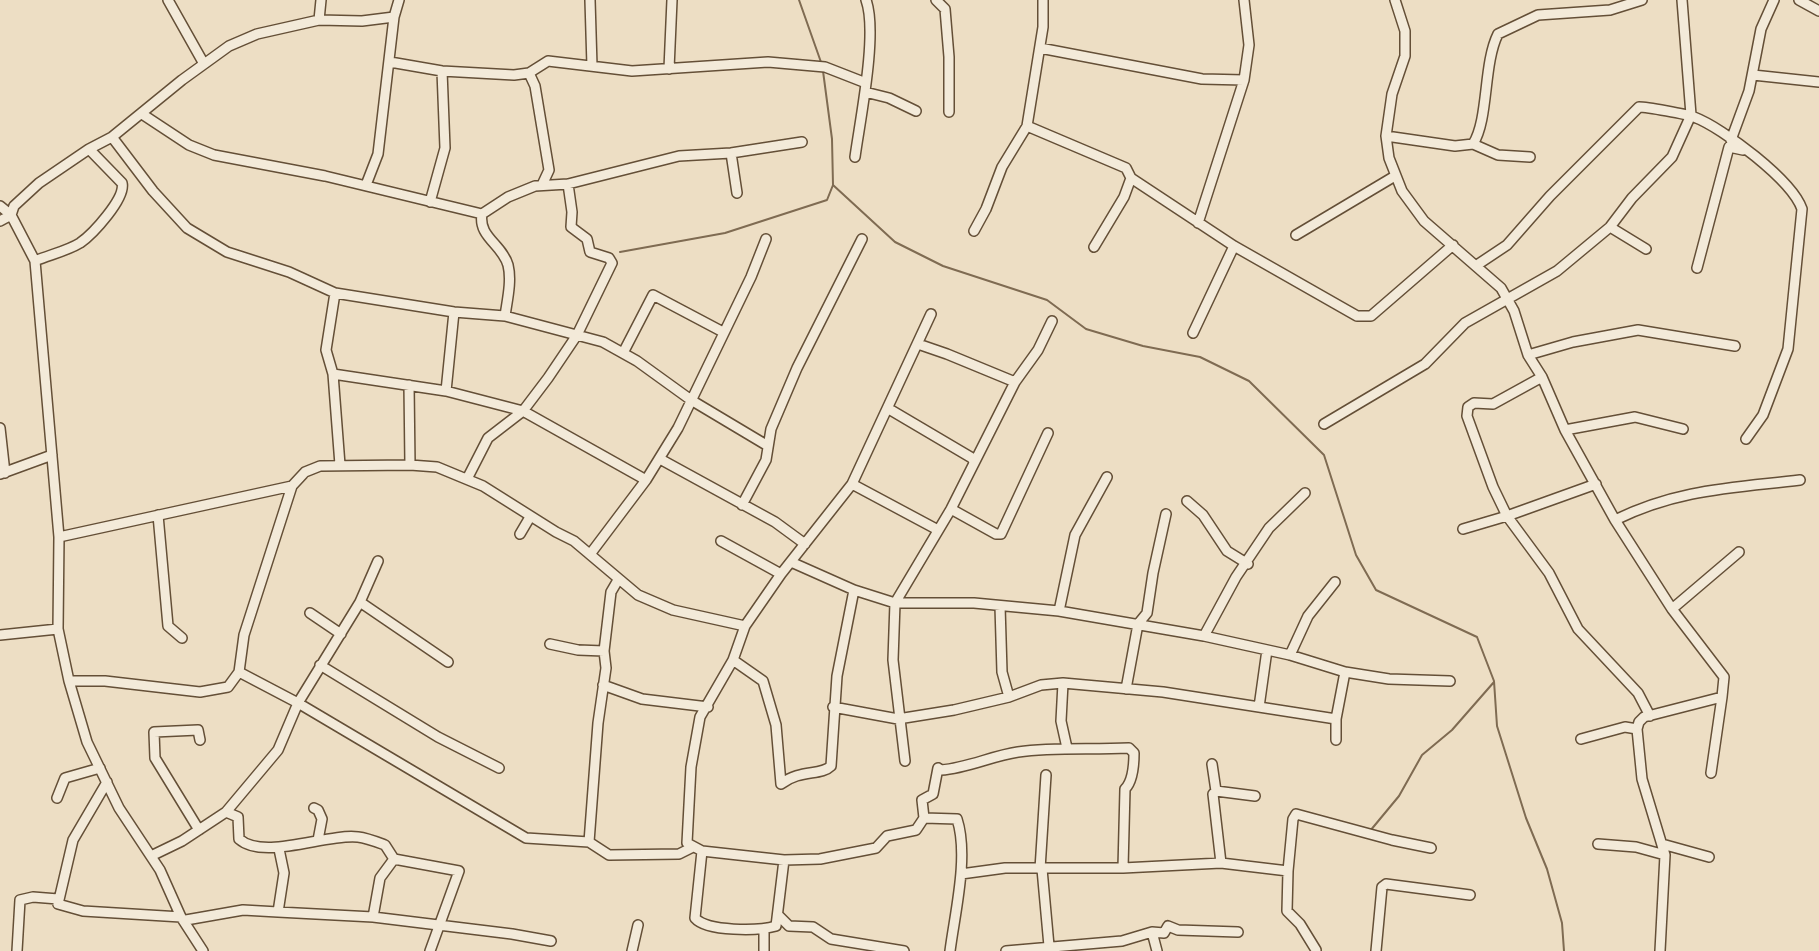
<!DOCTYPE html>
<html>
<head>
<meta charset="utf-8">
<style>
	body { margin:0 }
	canvas { display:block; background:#eddec4 }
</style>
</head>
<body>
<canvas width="1819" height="951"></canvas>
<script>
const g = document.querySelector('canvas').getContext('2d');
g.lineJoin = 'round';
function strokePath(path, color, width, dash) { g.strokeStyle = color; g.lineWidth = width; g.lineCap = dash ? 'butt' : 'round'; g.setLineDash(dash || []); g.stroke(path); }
strokePath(new Path2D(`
	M799 0 822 65
	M823 71 832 139 833 185 895 242 943 266 1047 300 1086 329 1143 346 1200 357 1249 381 1324 455 1356 555 1376 590 1477 637 1494 681 1497 726 1526 818 1547 869 1562 923 1564 951
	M620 252 725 233 827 200 833 185
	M1370 831 1399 796 1422 755 1452 730 1494 682`), '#7f6b52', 2);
const minor = new Path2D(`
	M168 0 204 64
	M590 0 592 66
	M936 0 945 9 949 57V112
	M1395 0 1405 31V56L1392 94 1386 136 1389 158 1402 191 1424 221 1501 288 1514 311 1528 355 1542 377 1565 430 1615 520 1672 609 1724 677 1722 697 1644 717 1639 722 1637 729 1642 779 1665 855 1660 951
	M1799 0 1819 11
	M319 20 321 0
	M1040 48 1202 79 1244 80
	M390 62 442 71 514 75 529 73 548 61 632 71 768 62 825 67 866 83
	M669 69 672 0
	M529 73 535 86 549 170 542 185
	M1753 75 1819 82
	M865 92 889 98 916 111
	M142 114 189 145 214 155 325 176 482 214 508 197 535 186 568 184 679 156 731 153 802 142
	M1027 126 1126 168 1131 178 1234 246 1357 316H1371L1453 245
	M1386 136 1455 146 1473 144C1489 119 1483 64 1498 34L1538 15 1610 10 1642 0
	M112 137 153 191 187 228 227 252 289 272 335 293 454 312 505 316 603 342 637 361 691 400 768 446
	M1731 140 1749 91 1761 29 1774 0
	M1473 144 1498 155 1530 157
	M731 153 737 193
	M855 157C860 120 878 33 866 0
	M366 185 378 154 394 17 399 0
	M430 202 445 148 442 71
	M0 206 11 215 35 261 59 537 58 629 69 681 87 742 119 808 160 870 181 917 203 951
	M482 214C478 237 502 244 508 265 512 281 507 301 505 316
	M0 221 11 215 14 206 39 183 89 149 112 137 182 80 229 46 257 34 319 20 362 21 394 17
	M1198 223 1244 80 1249 45 1244 0
	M1610 227 1646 249
	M974 231 986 209 1002 167 1027 126 1043 27V0
	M1296 235 1395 176
	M1094 247 1124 197 1131 178
	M35 261C49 255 67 251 80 243 93 234 126 198 122 183L89 149
	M1477 265 1507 245 1550 196 1639 107C1647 107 1686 114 1694 117 1723 128 1792 180 1802 209L1788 349 1763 415 1746 439
	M1697 268 1729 147 1743 150
	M335 293 326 350 333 374 340 465
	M931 314 852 484 781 574 745 626 733 660 700 717 691 767 687 843 702 851 784 860 820 859 876 848 887 836 916 830 924 818 922 800 933 794 938 768 941 770C968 768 991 756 1018 752 1055 747 1091 750 1129 748L1134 753C1134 764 1133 781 1125 789L1123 868
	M1193 333 1234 246
	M918 344 947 354 1015 382
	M623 353 653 295 723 332
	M1528 355 1573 342 1638 330 1735 346
	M333 374 446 391 523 411 646 480
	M409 385 410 465
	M446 391 454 312
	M889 409 972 458 974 462
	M1324 424 1425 364 1465 323 1557 271 1610 227 1632 198 1672 157 1691 115 1682 0
	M0 428 5 473
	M1565 430 1635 417 1683 429
	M660 459 775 522 805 544
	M0 474 52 455
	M467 479 488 438 523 411 548 378 577 335 612 263 609 258 590 252 587 239 571 227 572 212 568 184
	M852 484 938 530
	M1596 484 1507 516 1549 573 1578 629 1638 693 1650 716
	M1187 501 1203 515 1227 551 1248 564
	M742 505 766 460 771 429 797 368 862 239
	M951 509 996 534H1001L1048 433
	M158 515 168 626 182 638
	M1615 520C1678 489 1732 488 1800 480
	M1463 529 1507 516 1493 487 1467 416 1468 407 1474 403 1493 404 1542 377
	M520 534 530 517
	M59 537 292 486
	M721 541 781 574
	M591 553 646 480 678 428 751 277 766 239
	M791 562 854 590 895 603H974L1059 611 1204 636 1290 655 1345 672 1389 679 1450 681
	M360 602 448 662
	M1000 606 1002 672 1009 697
	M1672 609 1739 552
	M1059 611 1075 535 1107 477
	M310 613 341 634
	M0 635 58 629
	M1204 636 1236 577 1269 528 1305 493
	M550 644 578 650 604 651
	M1267 650 1259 707 1336 719
	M1290 655 1308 616 1335 582
	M733 660 763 681 776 725 781 784
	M320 665 438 737 499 768
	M239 672 298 703 526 838 589 842 598 723 606 668 604 651 611 592 618 580
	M69 681H105L200 692 228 687 239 672 244 635 292 486 305 472 320 466 410 465 437 467 483 486 556 532 574 541 638 595 673 610 745 626
	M1063 683 1061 721 1067 748
	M603 685 642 699 708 707
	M1126 689 1138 624 1147 613 1153 573 1166 514
	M833 707 898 719 954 710 1009 697 1041 685 1063 683 1163 692 1259 707
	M1581 739 1625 727 1637 729
	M1336 740V719L1345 672
	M905 761 893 660 895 603 951 509 1015 382 1038 350 1052 321
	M1212 764 1216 791
	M1711 773 1722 697
	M107 782 73 840 58 904 83 911 181 917
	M781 784C800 769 821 776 831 766L837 676 854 590
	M57 798 65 778 100 768
	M314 808 318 810 322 819 318 840
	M226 812 238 817 239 839C264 861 327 833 358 837 367 838 377 842 385 845L394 859 459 871 430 951
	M924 818 957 819C969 856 955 912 950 951
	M199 830 155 758 154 732 198 730 200 740
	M589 842 609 855 679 854 693 847
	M1598 844 1636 847 1665 855
	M1662 844 1709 857
	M702 851 695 918C707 932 759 931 776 926L784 860
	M151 856 182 841 226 812 278 750 298 703 360 602 378 561
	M1221 863 1213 794 1216 791 1255 796
	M1040 869 1046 775
	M1042 869 1049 946
	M1288 871 1287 911 1300 924 1316 950
	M961 874 1005 868H1123L1221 863 1288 871 1293 819 1296 814 1392 840 1431 848
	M278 912 284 873 279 849
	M778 915 789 926 813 927 831 939 904 951
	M373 917 380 878 394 859
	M186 920 243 910 278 912 373 917 512 934 551 941
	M764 930V951
	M1152 932 1157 951
	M17 951 20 900 33 897 58 899
	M632 951 638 925
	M1006 951 1122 941 1152 932 1164 933 1168 926 1178 930 1238 932
	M1376 951 1382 887 1386 884 1470 895`);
strokePath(minor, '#644f37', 12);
strokePath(minor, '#f3ead9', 9);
</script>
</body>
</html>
